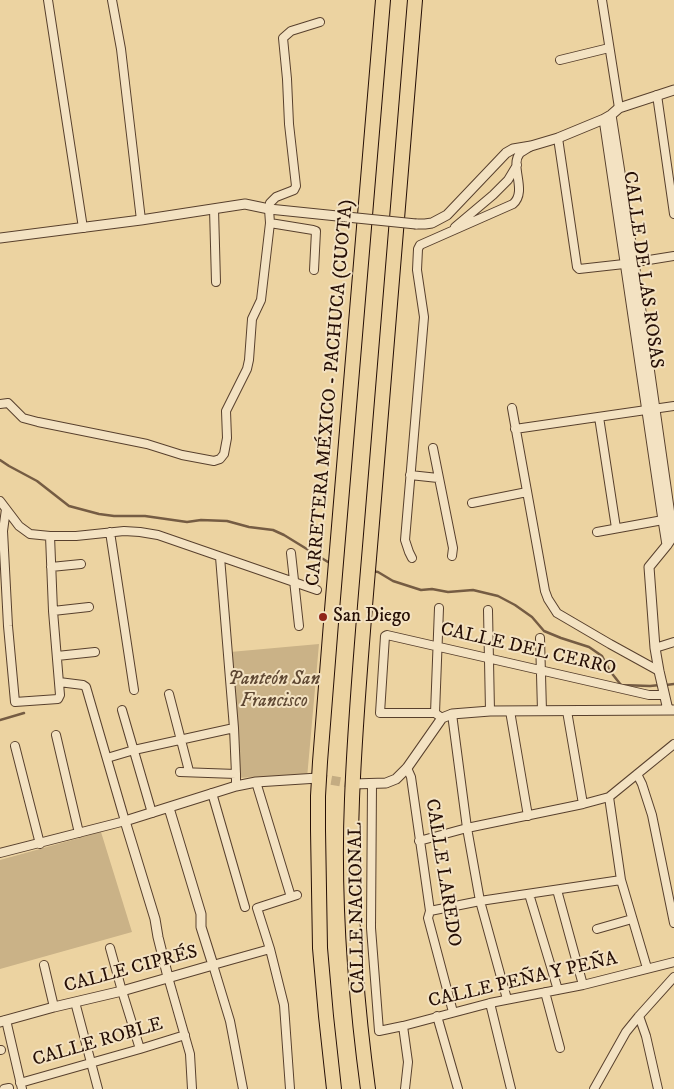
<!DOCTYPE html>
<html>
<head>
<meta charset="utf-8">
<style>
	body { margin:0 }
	canvas { display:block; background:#ecd3a1 }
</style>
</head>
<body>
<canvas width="674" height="1089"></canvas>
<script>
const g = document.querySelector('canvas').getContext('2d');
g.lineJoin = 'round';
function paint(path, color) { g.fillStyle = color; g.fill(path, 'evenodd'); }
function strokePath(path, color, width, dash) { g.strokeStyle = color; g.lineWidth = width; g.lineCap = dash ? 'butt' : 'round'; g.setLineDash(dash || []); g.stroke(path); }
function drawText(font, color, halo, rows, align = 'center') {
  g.font = font + ' "IM FELL DW Pica",serif'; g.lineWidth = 4; g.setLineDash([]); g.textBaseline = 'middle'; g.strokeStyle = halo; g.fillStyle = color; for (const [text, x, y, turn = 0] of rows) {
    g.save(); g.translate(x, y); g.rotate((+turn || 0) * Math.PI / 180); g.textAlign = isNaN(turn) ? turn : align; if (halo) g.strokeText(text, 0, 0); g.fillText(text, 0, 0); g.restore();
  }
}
paint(new Path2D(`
	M319 644 307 778 257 777 237 778 230 652Z
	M101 832 132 932 0 969V860Z`), '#cab287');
strokePath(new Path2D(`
	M0 460 9 466 37 481 69 506 99 514 114 516H145L187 522 201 520 227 521 249 527 273 530 284 535 328 562
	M372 571 378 572 393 581 421 590 432 589 448 592 473 590 498 596 515 605 532 617 544 631 561 638 589 647 602 656 610 671 621 685 650 686 660 685
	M666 685 674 684
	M0 720 24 713`), '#755c43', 2.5);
strokePath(new Path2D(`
	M318 778 353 784`), '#c4ac82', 9, [9, 4.5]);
const minor = new Path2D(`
	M48 0 83 228
	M112 0 121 49 141 220
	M602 0 619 108
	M560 60 609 48
	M657 95 674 214
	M558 138 577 267 579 269 624 264 674 256
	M214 209 216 282
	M270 223 313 230 316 231 314 270
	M455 227 493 195 508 180 517 165
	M0 404 8 403 23 418 38 422 147 444 182 455 214 461 220 459 224 454 227 438 226 411 247 369 249 360 252 319 261 300 270 223 269 209 270 203 276 197 294 190 296 186 289 124 287 79 283 38 291 31 320 22
	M512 408 545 591 548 599 557 613 610 644 659 671
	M599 417 616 528
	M515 429 674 406
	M433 448 453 548 452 556
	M410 475 438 478
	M0 501 19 526 30 534 50 536H76L124 531 140 532 158 535 317 590
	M472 503 527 492
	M6 509 3 531 8 626 15 702 58 699 60 695 53 611 50 536
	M110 532 134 690
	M597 532 663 520
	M291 553 299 626
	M220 557 234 728 236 774
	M412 558 409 552 405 540 424 317 417 270 418 249 420 245 513 204C528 191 509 166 520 153 523 151 528 148 531 146
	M51 567 81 564
	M488 610 490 711
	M53 611 89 607
	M540 638 542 711
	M655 648 674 642
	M57 656 95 652
	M169 694 189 771
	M122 710 152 813
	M510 711 528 816
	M567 711 583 804
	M435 713 439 608
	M452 714 467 828 480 901 507 999
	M442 718 435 713H380L385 636 387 635 649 695H664
	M56 735 79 833
	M15 746 40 844
	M107 758 134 750 234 728
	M407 768 411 777 430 911 428 918 453 1012
	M180 772 236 774V786
	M637 774 642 784 652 815 674 923
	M256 782 291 897
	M372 784 371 928 379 1031 403 1026 490 1003 583 985 674 962
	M212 793 245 907
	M609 797 621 880 647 968
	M419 841 467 828 583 804 609 797 674 744
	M0 853 125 821 86 687 83 685 59 682
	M557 890 583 985
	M529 894 558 990
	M430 911 480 901 621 880
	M597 929 632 919
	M110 948 122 991 140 1049
	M44 965 54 1007
	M168 977 190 1054 192 1089
	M545 992 560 1048
	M75 1002 98 1089
	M490 1003 511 1089
	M437 1016 458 1089
	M639 1016 646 1036 658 1089
	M6 1020 22 1089
	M403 1026 408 1062 405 1089
	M0 1050H1
	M20 1083 140 1049 185 1035
	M4 1089 9 1088
	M243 1089 230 1021 213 965 270 949
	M290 1089 284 1005 270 949 257 908 297 895
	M594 1089 626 1032 639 1016 674 977`);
const tertiary = new Path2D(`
	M611 115 634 262 673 536 667 545 649 567 655 648 659 671 668 710
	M604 119 663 520 667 545
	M416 224H425L432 223 447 215 506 153 513 149 531 146 558 138 604 119 611 115 619 108 674 90
	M0 238 141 220 245 204 269 209 347 217
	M353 784 386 783 396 779 407 768 442 718 452 714 490 711 674 710
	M168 977 158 937 155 919 125 821 236 786 256 782 318 778
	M0 1022 54 1007 122 991 213 965 201 927V914L169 808`);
const motorway = new Path2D(`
	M334 1089 326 1016 320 948 318 830V796L320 762 332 610 383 0
	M368 1089C355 993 348 896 352 799 356 698 366 598 374 498 388 332 402 166 415 0`);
strokePath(minor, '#58402d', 10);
strokePath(tertiary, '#58402d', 11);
strokePath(motorway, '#260f06', 16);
strokePath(minor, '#f3e2c2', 8);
strokePath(tertiary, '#f3e2c2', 9);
strokePath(motorway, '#ecd3a1', 14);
const tertiaryBridge = new Path2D(`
	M347 217 416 224`);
strokePath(tertiaryBridge, '#58402d', 11, []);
strokePath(tertiaryBridge, '#f3e2c2', 9);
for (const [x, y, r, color] of [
	[323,617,5,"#8f2418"]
]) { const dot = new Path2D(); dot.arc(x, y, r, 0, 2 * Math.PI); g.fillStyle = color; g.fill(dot); strokePath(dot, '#f3e2c2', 2); }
drawText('19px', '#260f06', '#f3e2c2', [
	["CALLE DE LAS ROSAS",642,270,82],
	["CARRETERA MÉXICO - PACHUCA (CUOTA)",331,393,-85],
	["CALLE DEL CERRO",528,650,13],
	["CALLE LAREDO",442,873,81],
	["CALLE NACIONAL",358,908,-91],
	["CALLE CIPRÉS",131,970,-15],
	["CALLE PEÑA Y PEÑA",523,981,-13],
	["CALLE ROBLE",98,1043,-16]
]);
drawText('19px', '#260f06', '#f3e2c2', [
	["San Diego",333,617]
], 'left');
drawText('italic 19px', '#5f4833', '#f3e2c2', [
	["Panteón San",274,680],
	["Francisco",274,702]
]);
</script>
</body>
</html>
